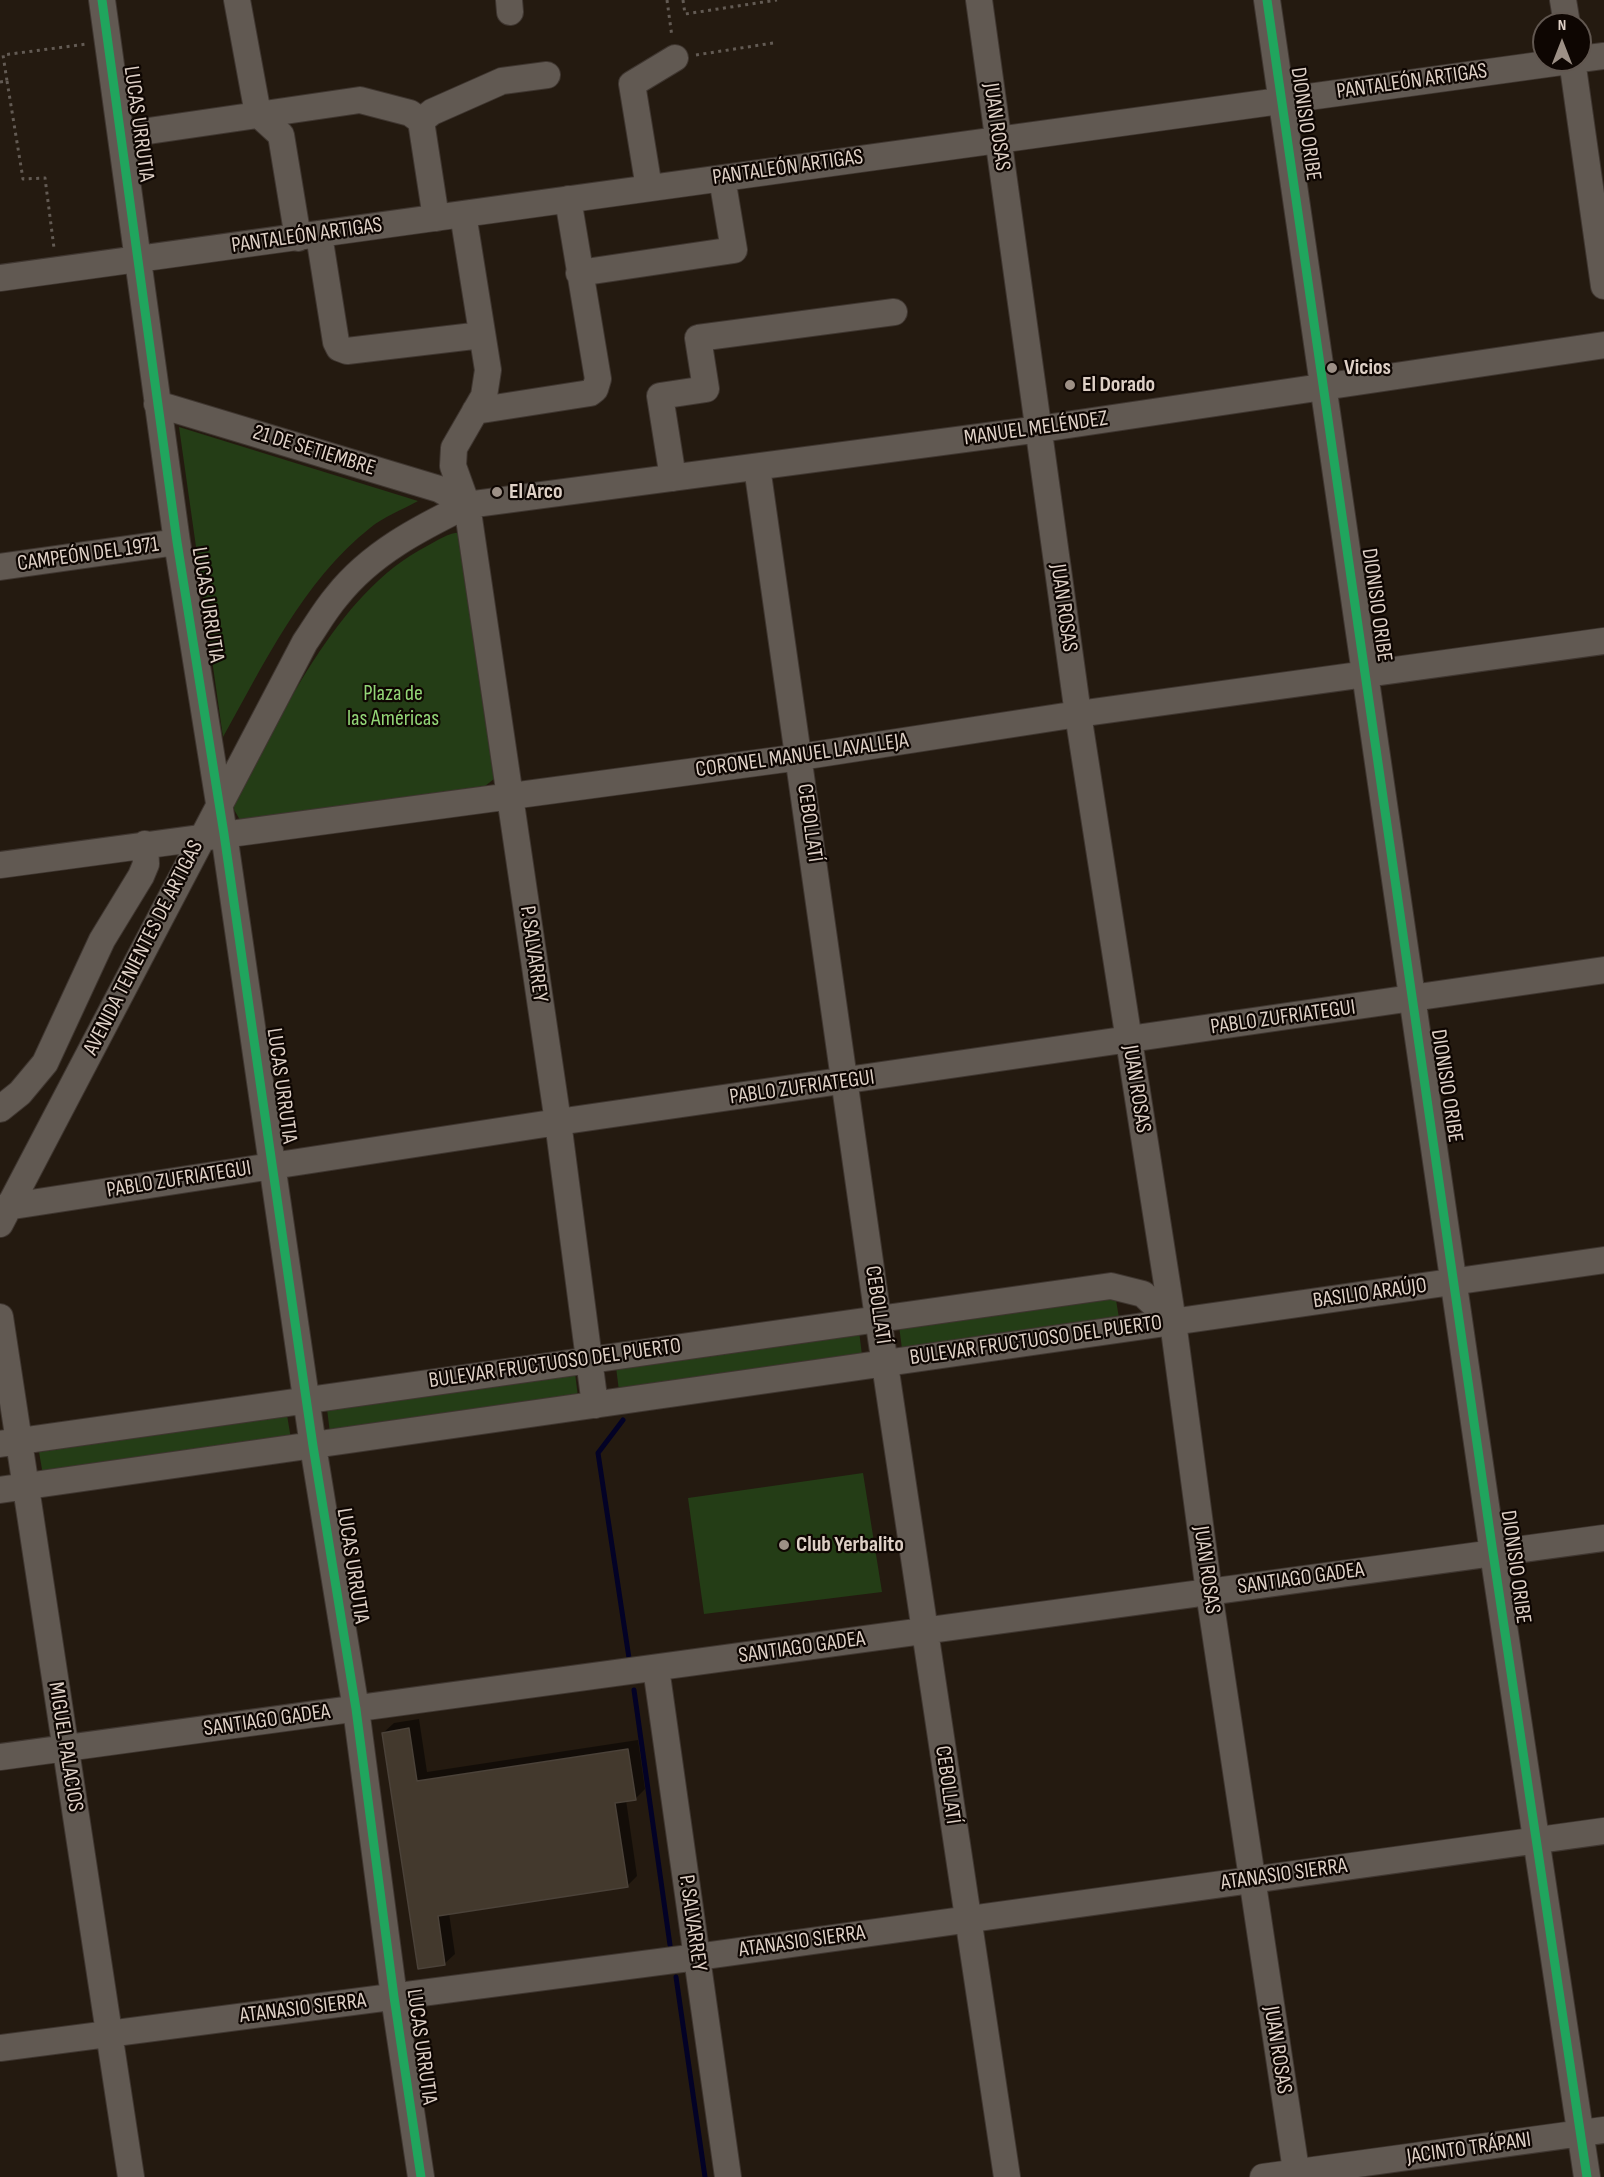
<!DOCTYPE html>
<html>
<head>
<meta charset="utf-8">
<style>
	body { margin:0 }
	#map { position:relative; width:1604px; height:2177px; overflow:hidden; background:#241a10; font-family:"Sofia Sans Condensed",sans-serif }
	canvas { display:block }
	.north { position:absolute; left:1532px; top:12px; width:60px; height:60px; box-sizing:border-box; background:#0e0602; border:2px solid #615750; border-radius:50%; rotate:0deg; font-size:16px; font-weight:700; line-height:24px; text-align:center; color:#ded0c6 }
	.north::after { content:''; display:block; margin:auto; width:21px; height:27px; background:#9d9086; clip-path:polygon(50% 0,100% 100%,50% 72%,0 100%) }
</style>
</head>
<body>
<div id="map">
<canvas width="1604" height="2177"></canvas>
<div class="north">N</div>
</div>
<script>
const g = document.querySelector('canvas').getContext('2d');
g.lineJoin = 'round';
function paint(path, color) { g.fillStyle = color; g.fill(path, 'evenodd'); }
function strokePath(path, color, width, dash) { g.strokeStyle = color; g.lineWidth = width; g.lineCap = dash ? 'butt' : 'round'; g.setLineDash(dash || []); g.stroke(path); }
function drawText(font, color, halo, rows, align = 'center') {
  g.font = font + ' "Sofia Sans Condensed",sans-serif'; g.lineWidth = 4.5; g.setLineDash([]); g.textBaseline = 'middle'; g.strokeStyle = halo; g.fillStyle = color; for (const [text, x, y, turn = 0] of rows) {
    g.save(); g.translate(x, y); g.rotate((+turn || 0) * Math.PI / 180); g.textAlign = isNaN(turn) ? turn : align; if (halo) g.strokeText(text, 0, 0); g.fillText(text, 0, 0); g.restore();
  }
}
paint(new Path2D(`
	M179 427 418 501C402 510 383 517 370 528 303 581 264 664 223 737Z
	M461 532 494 779 485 786 240 820 232 806C281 719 335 593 427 546 438 540 448 533 461 532Z
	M1115 1294 1119 1318 902 1349 899 1326Z
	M859 1331 862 1355 619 1391 616 1367Z
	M575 1373 578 1397 330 1433 327 1409Z
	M287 1415 291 1439 43 1475 39 1452Z
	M863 1473 882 1592 704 1614 688 1498Z`), '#243d16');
paint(new Path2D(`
	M419 1719 427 1772 638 1740 645 1789 635 1799 626 1800 637 1876 627 1886 449 1913 455 1954 444 1964 383 1733 394 1723Z`), '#0007');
strokePath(new Path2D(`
	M623 1420 598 1453 629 1658
	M634 1690 670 1945
	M676 1977 705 2177`), '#030226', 5);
const building = new Path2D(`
	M409 1728 417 1781 628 1749 636 1800 615 1803 628 1887 438 1916 445 1965 418 1969 382 1733Z`);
paint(building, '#43392d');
strokePath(building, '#4b4239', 1.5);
const minor = new Path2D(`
	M102 0 177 542 224 834 313 1446 356 1709 394 1997 421 2177
	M237 0 258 114 281 135 298 238
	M509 0 510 12
	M979 0 1078 714 1173 1322 1209 1592 1297 2177
	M1267 0 1493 1553 1587 2177
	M1563 0 1567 24
	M1580 59 1604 56
	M1572 60 1604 286
	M121 135 360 100 410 113 421 121
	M649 188 632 84 675 58
	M463 214 488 370 484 396 454 448 453 466 467 505 558 1122 595 1405
	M436 218 421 121 432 112 502 81 547 75
	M319 235 336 342 339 348 347 351 482 335
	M579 273 734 250 722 178
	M0 278 1576 60
	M157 404 439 489 467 505
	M475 411 590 393 595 389 598 379 568 199
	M757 467 878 1318 1007 2177
	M673 478 660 396 706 389 698 338 894 312
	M0 567 177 542
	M0 865 800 757 1078 714 1604 641
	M0 1109 20 1093 45 1063 102 940 141 876 146 864 145 844
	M0 1208 558 1122 1604 970
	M0 1224 305 642C316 626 325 610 337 596 371 553 420 528 467 505L1040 429 1604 345
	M0 1317 131 2177
	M0 1444 1111 1286 1143 1294 1173 1322
	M0 1490 1604 1260
	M656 1668 728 2177
	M0 1757 1604 1538
	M0 2048 697 1957 1604 1831
	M1263 2177 1604 2130`);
strokePath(minor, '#3f3630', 28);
strokePath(new Path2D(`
	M667 0 672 37
	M683 0 685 14 777 0
	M696 55 773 43
	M7 81 23 179 45 178 54 248
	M0 82 7 81 3 55 87 44`), '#635b54', 3, [3, 4.5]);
strokePath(minor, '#615952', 26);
strokePath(new Path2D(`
	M102 0 177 542 224 834 313 1446 356 1709 394 1997 421 2177
	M1267 0 1493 1553 1587 2177`), '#20a55d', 9);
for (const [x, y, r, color] of [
	[1332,368,6,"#9d9086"],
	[1070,385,6,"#9d9086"],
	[497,492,6,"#9d9086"],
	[784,1545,6,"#9d9086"]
]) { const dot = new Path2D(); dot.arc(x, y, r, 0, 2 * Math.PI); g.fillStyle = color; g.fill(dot); strokePath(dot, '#0e0602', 2); }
drawText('22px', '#ded0c6', '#0e0602', [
	["PANTALEÓN ARTIGAS",1412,82,-8],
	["LUCAS URRUTIA",138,124,82],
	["DIONISIO ORIBE",1305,124,82],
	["JUAN ROSAS",996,127,82],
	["PANTALEÓN ARTIGAS",788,168,-8],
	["PANTALEÓN ARTIGAS",307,236,-8],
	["MANUEL MELÉNDEZ",1036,429,-8],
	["21 DE SETIEMBRE",314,451,17],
	["CAMPEÓN DEL 1971",88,555,-8],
	["LUCAS URRUTIA",207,605,81],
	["DIONISIO ORIBE",1376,605,82],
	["JUAN ROSAS",1063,608,82],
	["CORONEL MANUEL LAVALLEJA",802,756,-8],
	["CEBOLLATÍ",809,823,82],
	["AVENIDA TENIENTES DE ARTIGAS",144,948,-63],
	["P. SALVARREY",533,954,82],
	["PABLO ZUFRIATEGUI",1283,1018,-8],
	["LUCAS URRUTIA",281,1086,82],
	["DIONISIO ORIBE",1446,1086,81],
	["PABLO ZUFRIATEGUI",802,1088,-8],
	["JUAN ROSAS",1136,1089,81],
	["PABLO ZUFRIATEGUI",179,1180,-9],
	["BASILIO ARAÚJO",1370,1294,-8],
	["CEBOLLATÍ",877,1305,82],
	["BULEVAR FRUCTUOSO DEL PUERTO",1036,1341,-8],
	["BULEVAR FRUCTUOSO DEL PUERTO",555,1364,-8],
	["LUCAS URRUTIA",352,1566,81],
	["DIONISIO ORIBE",1515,1567,82],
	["JUAN ROSAS",1206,1570,82],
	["SANTIAGO GADEA",1301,1579,-8],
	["SANTIAGO GADEA",802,1648,-8],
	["SANTIAGO GADEA",267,1721,-8],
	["MIGUEL PALACIOS",65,1747,81],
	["CEBOLLATÍ",947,1785,82],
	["ATANASIO SIERRA",1284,1875,-8],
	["P. SALVARREY",692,1923,82],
	["ATANASIO SIERRA",802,1942,-8],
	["ATANASIO SIERRA",303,2009,-7],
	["LUCAS URRUTIA",421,2047,82],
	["JUAN ROSAS",1277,2050,81],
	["JACINTO TRÁPANI",1469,2149,-8]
]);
drawText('bold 22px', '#ded0c6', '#0e0602', [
	["Vicios",1344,368],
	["El Dorado",1082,385],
	["El Arco",509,492],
	["Club Yerbalito",796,1545]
], 'left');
drawText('22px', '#92d576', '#0e0602', [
	["Plaza de",393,694],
	["las Américas",393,719]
]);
</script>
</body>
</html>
